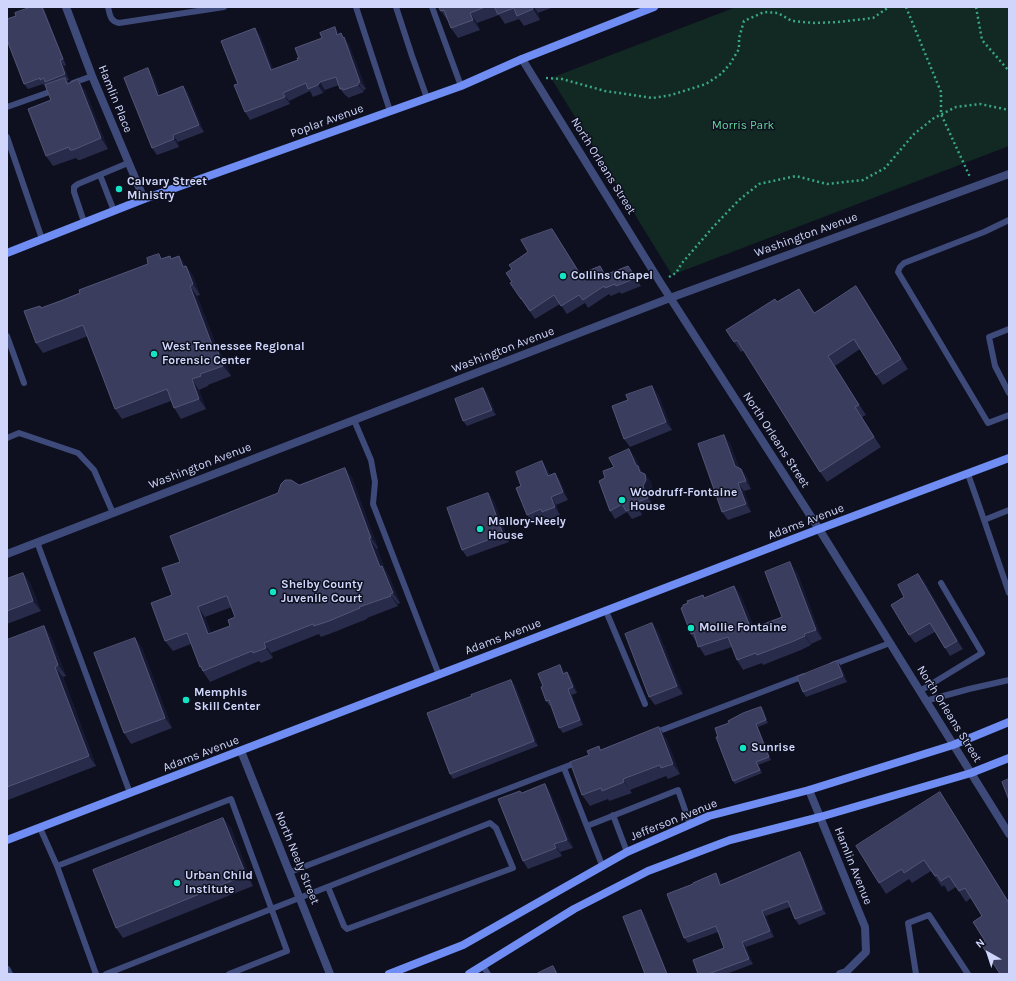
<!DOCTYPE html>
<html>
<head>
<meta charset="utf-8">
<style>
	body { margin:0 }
	#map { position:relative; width:1016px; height:981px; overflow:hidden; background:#0e101f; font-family:Karla,sans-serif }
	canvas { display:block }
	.frame { position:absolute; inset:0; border:8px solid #d0d6fb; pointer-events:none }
	.north { position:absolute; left:968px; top:933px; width:40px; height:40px; -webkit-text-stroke:3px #0e101f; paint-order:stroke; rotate:321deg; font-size:11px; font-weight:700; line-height:16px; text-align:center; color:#d0d6fb }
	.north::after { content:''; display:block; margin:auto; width:14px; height:18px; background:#d0d6fb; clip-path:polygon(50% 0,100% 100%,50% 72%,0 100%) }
</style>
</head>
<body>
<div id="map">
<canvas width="1016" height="981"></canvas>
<div class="frame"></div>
<div class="north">N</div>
</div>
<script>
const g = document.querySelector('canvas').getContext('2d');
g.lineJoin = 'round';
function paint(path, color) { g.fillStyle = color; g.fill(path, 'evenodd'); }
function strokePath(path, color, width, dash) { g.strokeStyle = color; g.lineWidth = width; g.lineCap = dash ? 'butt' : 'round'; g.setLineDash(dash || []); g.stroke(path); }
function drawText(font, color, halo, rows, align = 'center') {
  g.font = font + ' Karla,sans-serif'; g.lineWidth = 3; g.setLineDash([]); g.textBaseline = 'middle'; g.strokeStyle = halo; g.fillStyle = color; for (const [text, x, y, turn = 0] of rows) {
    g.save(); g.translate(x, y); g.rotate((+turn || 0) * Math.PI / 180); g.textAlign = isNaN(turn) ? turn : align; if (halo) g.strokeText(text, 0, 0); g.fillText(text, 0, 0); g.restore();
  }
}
paint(new Path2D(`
	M736 7H1009V146L672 275 551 78Z`), '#122822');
strokePath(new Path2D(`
	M906 7 941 92V114L970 177
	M976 7 982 40 1009 71
	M546 78 562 79 605 91 653 98 671 95 706 84 721 74 730 64 739 49V38L744 21 764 12 778 13 792 21 815 23 838 22 873 18 889 7
	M669 277 676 273 682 263 714 226 739 200 759 184 796 176 827 184 863 180 885 168 914 134 934 118 956 107 980 104 1009 110`), '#38a784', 2.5, [2, 3]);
strokePath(new Path2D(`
	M108 7C110 15 110 21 119 23L224 7
	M356 7 390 111
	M396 7 412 56 427 98
	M432 7 461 86
	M73 83 92 76
	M7 107 55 90
	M7 137 42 239
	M100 175 114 211
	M1009 220 984 232 904 263 900 267 898 272 988 423 1009 415
	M84 222 74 192V187L78 184 128 163
	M1009 329 989 337 995 366 1009 393
	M7 336 24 383
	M354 420 371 460 375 482 373 504 439 675
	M7 438 19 433 78 453 94 470 113 513
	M968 474 984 520 1009 510
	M984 520 1009 593
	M37 542 130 793
	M606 611 645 704
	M832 665 890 643
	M920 691 982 653 941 583
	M925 701 969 689 1009 680
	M654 733 804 676
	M564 768 602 865
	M613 815 627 852
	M587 826 678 790 690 824
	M40 828 57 866
	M290 872 578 762
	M483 966 488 974
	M96 974 57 866 231 799 287 951 229 974
	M106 974 490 823 496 828 513 868 347 929 344 926 328 887
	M916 974 908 923 929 915 968 974`), '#3d4a7a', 6);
strokePath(new Path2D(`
	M66 7 92 76 144 199
	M522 59 660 282 819 529 1009 834
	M7 554 670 298 1009 174
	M241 751 330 974
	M809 790 865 927 866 952 846 972 840 974
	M7 970 9 974`), '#3d4a7a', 8);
strokePath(new Path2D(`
	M7 253 144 199 461 86 522 59 654 7
	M7 840 819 529 1009 458
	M389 974 463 945 627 852 709 816 809 790 953 745 1009 722
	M469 974 574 909 648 871 730 840 820 817 971 773 1009 758`), '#6f8df3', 8);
paint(new Path2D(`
	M31 7H43L44 9 66 65 64 66 69 80H67L69 83 85 90 108 149 80 160H78L76 158 53 166 46 156 51 100 45 85H44L43 84 28 89 24 84 16 16Z
	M439 7H551V8L538 13 540 20 524 26 519 19 505 24 499 15 477 23 480 30 458 38 451 28 448 21 441 11Z
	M335 27 339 34 341 33 349 45 366 89 363 90 364 92 348 98 347 96H346L340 89 339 85 325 90 323 93 313 97 310 91 289 101 290 104 250 120 245 112 238 84 260 35 273 70 298 60 299 58Z
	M153 76 160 95 183 86 188 93 204 132 178 142 179 147 157 155 152 148Z
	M552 229 581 274H606L628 266 641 286 621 294 620 292 611 296 609 294 588 308 585 303 567 314 560 304 535 319 521 299 512 282V269Z
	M179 256 193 276 200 295 197 296 218 350 224 359 231 376 208 385V386L199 390 206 409 181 419 174 408 171 401 122 419 115 409 88 336 43 353 36 343 40 306 41 308 80 293 163 259 172 258Z
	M799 289 814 312 863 296 908 369 883 385 876 375 860 349 835 366 866 415 862 417 881 447 827 482 820 472 744 350 741 352 734 342 777 302Z
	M483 388 487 393 496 415 467 426 463 421Z
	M658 394 672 430 630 447 624 439 628 400Z
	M730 443 739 468 741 469 747 477 751 489 744 491 751 512 728 520 722 512Z
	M635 457 640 468 643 473 645 474 651 482 652 488 648 494 653 506 641 511 642 515 632 519 627 512 615 519 610 511 605 478 614 467Z
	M542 461 547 469 550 475 555 473 560 481 568 500 556 505 560 515 548 520 546 517 533 523 527 515 521 486Z
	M345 468 352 478 378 548 377 549 385 569 389 576 400 603 398 604V606L367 618V619L337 631 321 637 319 634 271 653 273 658 261 663 259 661 210 682 200 667 191 644 173 651 165 641 172 595 180 562 299 485ZM232 607 235 617 230 626 211 633 205 617Z
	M488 493 494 501 509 542 467 557 462 550Z
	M797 572 822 639 811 644V645L801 650 763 665 762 663 743 670 737 660 732 647 705 656 691 634 683 607 688 603 703 595 705 598 734 586 741 596 754 628 782 617Z
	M23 573 30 583 41 611 7 624V579Z
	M918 574 924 581 963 649 950 656 935 632 915 643 909 635 904 597Z
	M44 626 51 637 66 676 63 677 96 766 8 800 7 799V640Z
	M658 631 683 694 655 705 649 697Z
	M135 638 142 648 172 728 131 744 124 733Z
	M837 661 841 666 847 682 806 697 803 692Z
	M560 665 565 673 567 672 571 677 577 693 572 695 583 725 563 733 559 728 551 706H550L546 701 543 686Z
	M515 685 538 746 453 779 450 774Z
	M761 707 763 709 768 723 758 727 771 760 758 765 762 773 735 784 733 781 729 723Z
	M666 738 680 774 668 779 666 776 630 790 632 793 609 801 608 799 590 806 582 795 589 755 599 746 601 750Z
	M545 784 550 792 573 848 560 852 562 856 528 869 523 861 520 791 522 793Z
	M947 803 1009 902 985 941 982 916 971 898 966 902 956 887 948 892 944 885 942 887 931 871 912 883 909 879 886 894 879 883Z
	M223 818 231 828 253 886 123 938 116 928Z
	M804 858 826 914 799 925 795 919 790 907 766 916 774 937 746 947 753 964 726 974H698L724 948 718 932 688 943 684 938 720 879 722 884Z`), '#292b4b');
paint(new Path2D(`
	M42 7H43L44 9 66 65 63 59Z
	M532 7H534L538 13 540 20 533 9Z
	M470 13 477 23 480 30 473 20Z
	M335 27 340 35H337Z
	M255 28 260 35 277 78 271 70Z
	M341 33 349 45 366 89 360 82Z
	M60 60 64 66 69 80 65 74Z
	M148 68 153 76 163 103 158 96Z
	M78 79 85 90 108 149 101 138Z
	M320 82 325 90 323 93 318 85Z
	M358 83 363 90 364 92 358 85Z
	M183 86 188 93 204 132 199 125Z
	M283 93 289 101 290 104 285 97Z
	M173 135 178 142 179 147 174 139Z
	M552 229 557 237 586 282 580 274Z
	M179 256 193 276 200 295 193 284 183 267Z
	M190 286 197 296 218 350 224 359 231 376 223 366 214 350Z
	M856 286 863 296 908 369 901 359Z
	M828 356 835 366 866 415 859 405Z
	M192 379 199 390 206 409 199 399Z
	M652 386 658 394 672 430 666 422Z
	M483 388 487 393 496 415 492 410Z
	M855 407 862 417 881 447 874 437Z
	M724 435 730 443 741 474 735 466Z
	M629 449 635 457 640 468 643 473 646 480 636 465Z
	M542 461 547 469 553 484 548 476Z
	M345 468 352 478 378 548 371 538Z
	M741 469 747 477 751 489 746 481Z
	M555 473 560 481 568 500 563 492Z
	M645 474 651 482 652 488 648 494 653 506 648 498 643 486Z
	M738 483 744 491 751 512 746 504Z
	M488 493 494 501 509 542 503 534Z
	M551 497 556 505 560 515 555 507Z
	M635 503 641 511 642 515 637 507Z
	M369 538 377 549 385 569 389 576 400 603 393 593 380 567Z
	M790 562 797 572 822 639 816 630Z
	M23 573 30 583 41 611 33 601Z
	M918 574 924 581 963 649 957 641Z
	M734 586 741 596 758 639 751 629Z
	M390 594 398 604V606L391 596Z
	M198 607 205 617 216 644 208 634Z
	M652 623 658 631 683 694 677 686Z
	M44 626 51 637 66 676 58 665Z
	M804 634 811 644V645L805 636Z
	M135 638 142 648 172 728 165 718Z
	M264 643 271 653 273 658 266 648Z
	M837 661 841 666 847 682 843 676Z
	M560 665 564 671 567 679 563 674Z
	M55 667 63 677 96 766 89 756Z
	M567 672 571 677 577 693 573 687Z
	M511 680 515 685 538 746 534 741Z
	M568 689 572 695 583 725 580 720Z
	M761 707 763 709 768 723 766 720Z
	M756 724 758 727 771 760 769 757Z
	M659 727 666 738 680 774 673 764Z
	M623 779 630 790 632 793 624 782Z
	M545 784 550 792 573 848 567 840Z
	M940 792 947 803 1009 902V903Z
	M223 818 231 828 253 886 246 875Z
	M554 844 560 852 562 856 556 848Z
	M800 852 804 858 826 914 822 909Z
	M716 873 720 879 724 890 720 885Z
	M641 910 645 915 668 974H667Z
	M762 911 766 916 774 937 770 931Z
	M742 942 746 947 753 964 749 959Z`), '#161832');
const building = new Path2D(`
	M31 7H42L63 59 60 60 65 74 45 82 44 78 40 80V78L24 84 7 40V19L16 16 15 13Z
	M439 7H485L470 13 473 20 451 28 444 10 441 11Z
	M495 7H532L533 9 517 16 514 8 498 14Z
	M335 27 337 35 341 33 343 38 344 37 360 82 358 83V85L343 90 342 88 340 89 336 77 320 82 318 85 308 89 306 83 283 93 285 97 245 112 234 85 238 84 221 41 255 28 271 70 298 60 297 58H299L295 48 322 38 320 33Z
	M148 68 158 96 183 86 199 125 173 135 174 139 152 148 124 78Z
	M65 78 67 84 78 79 101 138 73 150H70L69 147 46 156 28 109 51 100 45 85Z
	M552 229 580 274 600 266 605 275 628 266 636 278 616 286 615 284 605 288 604 286 583 300 579 295 561 306 554 295 530 311 521 298V299L510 283 512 282 506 273 512 269 509 265 528 252 521 240Z
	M159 254 161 259 170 256 171 259 179 256 183 267 186 266 193 284 190 286 214 350 217 349 223 366 200 374 201 376 192 379 199 399 174 408 167 389 115 409 83 325 36 343 24 311 40 306 41 308 63 300 80 293 79 290 148 264 147 258Z
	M856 286 901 359 876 375 854 339 828 356 859 405 855 407 874 437 820 472 737 340 734 342 726 330 775 299 777 302 799 289 814 313Z
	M652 386 666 422 624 439 612 406 628 400 626 395Z
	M483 388 492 410 463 421 455 399Z
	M724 435 735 466 741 469 746 481 738 483 746 504 722 512 698 444Z
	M629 449 636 465 638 466 640 472 645 474 646 480 643 486 648 498 635 503 637 507 626 511 622 504 610 511 599 481 605 478 603 471 614 467 609 458Z
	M542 461 548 476 555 473 563 492 551 497 555 507 542 512 541 509 527 515 516 488 521 486 516 472Z
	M345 468 371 538H369L380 567 382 566 393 593 390 594 391 596 359 607 360 608 329 621 314 626 313 624 264 643 266 648 253 653 252 651 203 671 201 666 200 667 187 633 165 641 151 603 172 595 162 568 180 562 170 536 278 493 281 484 285 480H291L299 485ZM227 596 235 617 228 620 230 626 208 634 198 607Z
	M488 493 503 534 462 550 447 508Z
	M790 562 816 630 804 634 805 636 794 641 757 655 756 653 737 660 728 637 698 647 694 633 691 634 681 608 683 607V605L688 603 687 601 703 595 704 598 734 586 751 629 782 617 765 572Z
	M23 573 33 601 7 611V579Z
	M918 574 957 641 945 648 930 623 909 635 891 605 904 597 898 585Z
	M652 623 677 686 649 697 625 634Z
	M44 626 58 665 55 667 89 756 7 787V640Z
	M135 638 165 718 124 733 94 653Z
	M837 661 843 676 803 692 797 677Z
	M560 665 563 674 567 672 573 687 568 689 580 720 559 728 549 700 546 701 541 687 543 686 538 674Z
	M511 680 534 741 450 774 427 713 472 696 471 695Z
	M761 707 766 720 756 724 769 757 756 762 760 770 733 781 716 737H718L715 728 729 723 728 721 743 713Z
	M659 727 673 764 661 768 660 765 623 779 624 782 602 791 601 788 582 795 570 762 589 755 587 751 599 746 600 750Z
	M1009 779V800L1002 782Z
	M545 784 567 840 554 844 556 848 523 861 498 799 520 791 521 793Z
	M940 792 1009 903V974H1000L981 944 985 941 973 922 982 916 965 888 959 891 949 876 941 881 937 875 935 876 924 860 904 873 902 869 879 883 856 846Z
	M223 818 246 875 116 928 93 870Z
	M800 852 822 909 795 919 788 901 762 911 770 931 742 942 749 959 708 974H698L693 960 724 948 716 926 684 938 667 894 693 884V883L716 873 720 885Z
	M641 910 667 974H645L623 917Z
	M553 966 557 974H536Z`);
paint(building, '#3b3d5e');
strokePath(building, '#525577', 1);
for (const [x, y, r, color] of [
	[119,189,4,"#13e4c4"],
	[563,276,4,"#13e4c4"],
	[154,354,4,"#13e4c4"],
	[622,500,4,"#13e4c4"],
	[480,529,4,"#13e4c4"],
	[273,592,4,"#13e4c4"],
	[691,628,4,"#13e4c4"],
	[186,700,4,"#13e4c4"],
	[743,748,4,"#13e4c4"],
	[177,883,4,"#13e4c4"]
]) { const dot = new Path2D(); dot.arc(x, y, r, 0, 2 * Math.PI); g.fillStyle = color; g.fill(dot); strokePath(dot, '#0e101f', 1.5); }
drawText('12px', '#d0d6fb', '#0e101f', [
	["Hamlin Place",115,99,68],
	["Poplar Avenue",327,121,-20],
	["North Orleans Street",603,166,58],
	["Washington Avenue",806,235,-20],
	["Washington Avenue",503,350,-21],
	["North Orleans Street",776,440,57],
	["Washington Avenue",200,466,-21],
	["Adams Avenue",806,522,-21],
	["Adams Avenue",503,637,-21],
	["North Orleans Street",949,714,58],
	["Adams Avenue",201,754,-21],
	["Jefferson Avenue",674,820,-22],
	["North Neely Street",297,858,68],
	["Hamlin Avenue",853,866,68]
]);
drawText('12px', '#63d49b', '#0e101f', [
	["Morris Park",743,126]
]);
drawText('bold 12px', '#d0d6fb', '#0e101f', [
	["Calvary Street",127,182],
	["Ministry",127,196],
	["Collins Chapel",571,276],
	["West Tennessee Regional",162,347],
	["Forensic Center",162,361],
	["Woodruff-Fontaine",630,493],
	["House",630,507],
	["Mallory-Neely",488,522],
	["House",488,536],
	["Shelby County",281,585],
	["Juvenile Court",281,599],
	["Mollie Fontaine",699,628],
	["Memphis",194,693],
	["Skill Center",194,707],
	["Sunrise",751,748],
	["Urban Child",185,876],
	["Institute",185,890]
], 'left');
</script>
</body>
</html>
